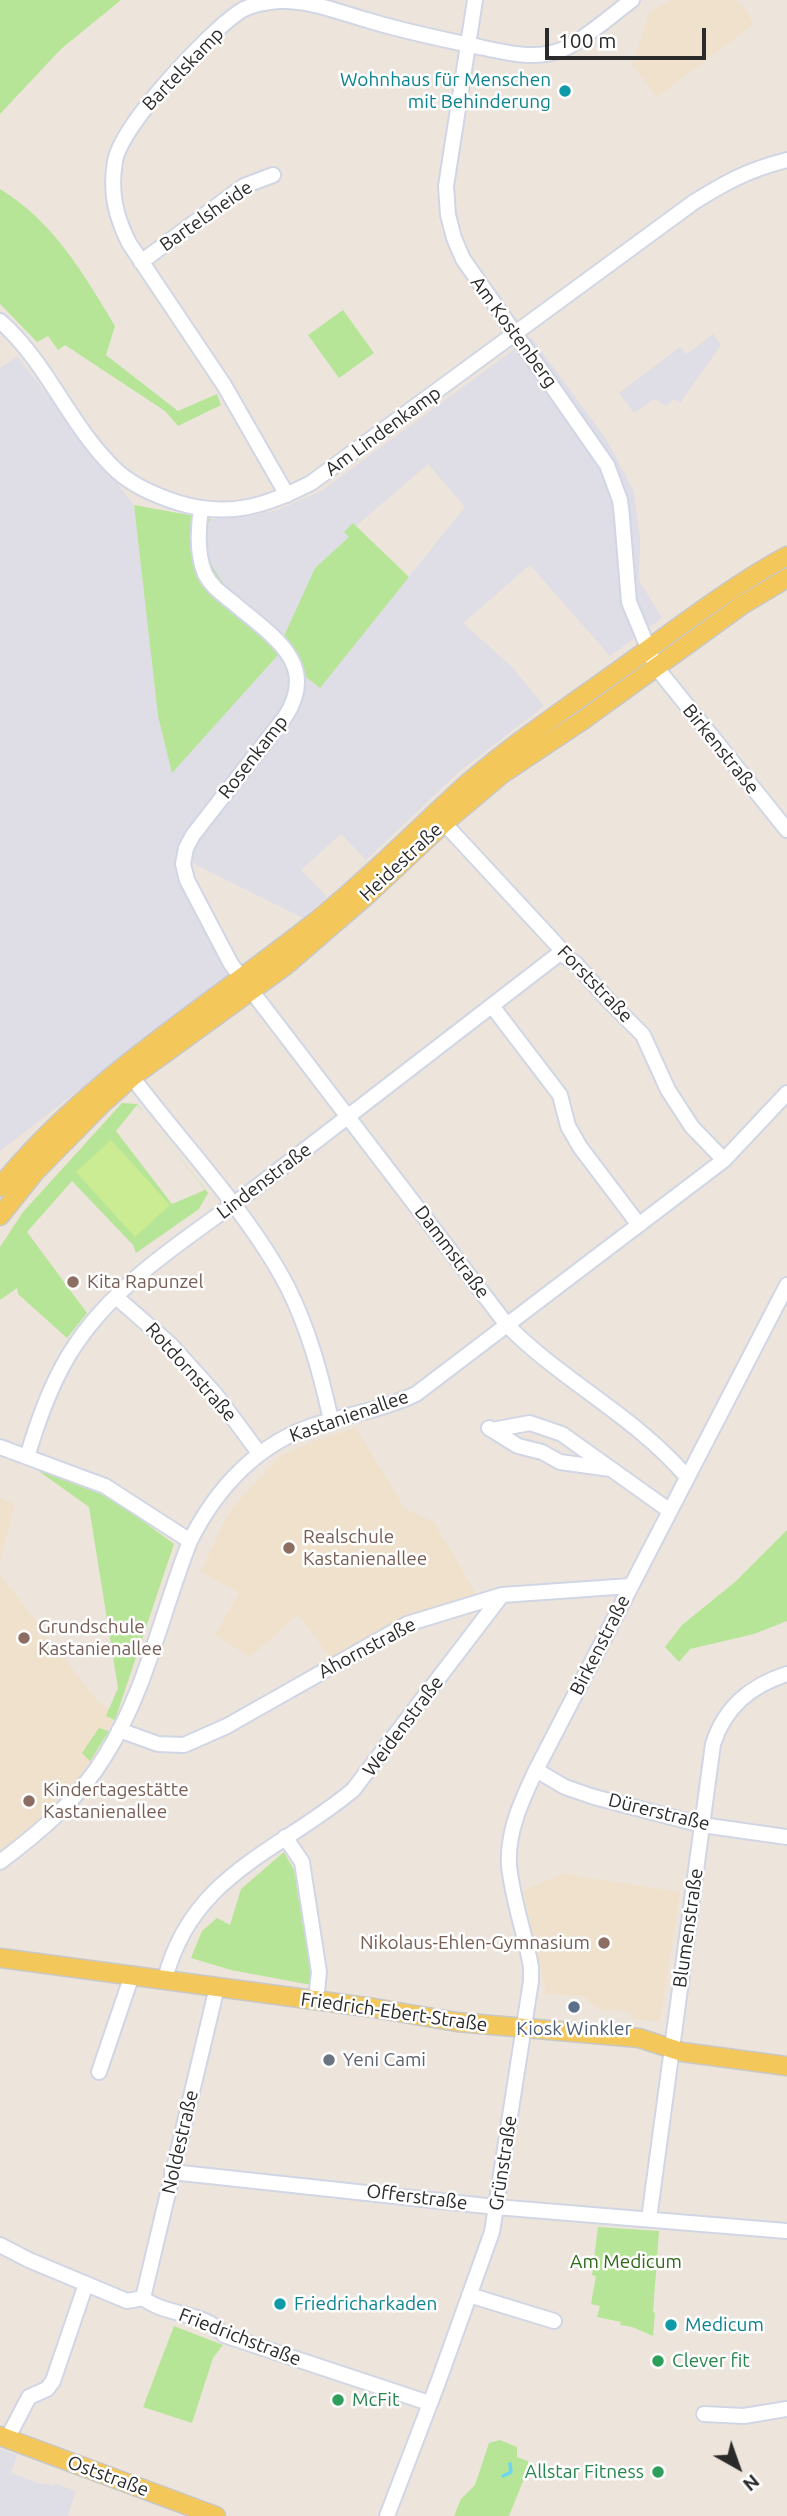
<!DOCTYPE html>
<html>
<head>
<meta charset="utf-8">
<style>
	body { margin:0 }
	#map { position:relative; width:787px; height:2516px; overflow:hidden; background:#ede5dc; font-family:Ubuntu,sans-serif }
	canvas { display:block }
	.north { position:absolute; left:703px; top:2432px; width:70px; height:70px; -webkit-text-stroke:5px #fff; paint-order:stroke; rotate:140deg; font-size:19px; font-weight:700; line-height:28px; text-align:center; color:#2a2a2a }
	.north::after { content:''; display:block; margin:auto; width:24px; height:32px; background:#2a2a2a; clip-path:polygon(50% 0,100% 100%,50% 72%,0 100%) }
	.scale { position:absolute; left:545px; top:28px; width:161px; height:32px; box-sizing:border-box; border:4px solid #2a2a2a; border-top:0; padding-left:9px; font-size:21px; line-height:24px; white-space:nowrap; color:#2a2a2a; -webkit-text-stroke:5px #fff; paint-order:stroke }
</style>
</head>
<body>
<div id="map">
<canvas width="787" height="2516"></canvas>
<div class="north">N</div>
<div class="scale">100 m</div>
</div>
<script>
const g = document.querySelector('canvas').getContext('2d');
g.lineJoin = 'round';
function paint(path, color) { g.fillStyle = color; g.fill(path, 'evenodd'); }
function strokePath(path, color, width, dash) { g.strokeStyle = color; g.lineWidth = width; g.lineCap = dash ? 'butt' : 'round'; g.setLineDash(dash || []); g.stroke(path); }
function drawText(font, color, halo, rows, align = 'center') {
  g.font = font + ' Ubuntu,sans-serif'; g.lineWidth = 5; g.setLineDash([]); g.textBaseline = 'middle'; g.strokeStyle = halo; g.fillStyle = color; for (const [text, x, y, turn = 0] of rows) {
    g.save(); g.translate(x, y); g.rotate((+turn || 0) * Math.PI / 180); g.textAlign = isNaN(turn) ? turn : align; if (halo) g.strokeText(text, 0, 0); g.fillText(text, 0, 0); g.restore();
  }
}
paint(new Path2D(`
	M713 334 721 345 680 403 673 399 667 406 654 399 634 413 619 393 680 347 687 354Z
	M531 337 607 440 634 492 640 538 639 580 662 618 610 656 530 565 463 623 512 667 544 706 460 771 366 860 341 834 301 870 327 897 303 918 192 863 194 877 241 965 0 1151V368L17 356 134 505 158 716 172 772 278 655 320 687 465 507 428 464 356 526 353 524 344 532 350 536 315 568 284 636 223 583 214 572 207 553 206 525 211 519 251 516 278 510 321 491Z
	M0 2449 17 2455 11 2473 44 2485 45 2483 54 2486 56 2484 76 2491 68 2516H0Z`), '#dfdde5');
paint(new Path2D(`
	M672 0H737L747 11 753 25 657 97 632 65 650 12Z
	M356 1428 405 1509 434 1522 476 1594 378 1632 331 1659 298 1614 250 1657 215 1635 239 1593 201 1572 223 1524 234 1506 280 1456 319 1439Z
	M0 1498 15 1504 0 1563Z
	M0 1574 98 1702 117 1713 89 1766 69 1790 47 1813 0 1851Z
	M564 1874 680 1892 660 2022 633 2019 629 2012 597 2009 584 1996 546 1994 523 1890Z`), '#efe1cb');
paint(new Path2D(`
	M0 0H121L61 49 0 114Z
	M0 189C53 221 84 274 115 326L106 355 178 411 217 394 221 405 178 426 165 411 65 345 58 350 48 336 37 342 0 304Z
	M343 310 374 353 339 378 308 335Z
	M134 505 211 519C204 527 205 534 206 545 211 586 254 610 284 636L315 568 349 537 344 532 353 523 409 577 320 688 278 655 172 773 158 716Z
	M122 1103 137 1104 208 1193 199 1209 136 1253 133 1245 72 1181 27 1232 87 1313 67 1338 18 1294 17 1288 0 1300V1247L23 1212ZM137 1105 145 1114 205 1190 172 1204 116 1131Z
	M33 1467 113 1499 174 1544 115 1720 106 1716 118 1688 89 1507Z
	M787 1530V1621L754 1634 690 1649 679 1662 665 1647 682 1625 735 1582Z
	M99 1728 109 1731 90 1761 82 1753Z
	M284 1852 294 1870 306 1944 317 1986 231 1970 191 1958 202 1931 217 1918 230 1925 241 1889Z
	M598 2227 659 2231 653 2312 655 2313 653 2336 632 2327 620 2325 621 2322 597 2317 600 2306 591 2304 596 2276 592 2275Z
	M174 2326 223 2345 213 2358 192 2423 143 2407Z
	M500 2440 517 2447V2457L528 2461 529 2466 509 2516H454L461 2499 475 2485 489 2443Z`), '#b6e597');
paint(new Path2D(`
	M111 1140 170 1205 135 1237 76 1172Z`), '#ccec93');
strokePath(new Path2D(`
	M503 2476 511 2472 510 2464`), '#6cd6f2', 3.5);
const minor = new Path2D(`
	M475 0 446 186 448 215 454 238 463 259 607 465 620 500 622 517 629 602 656 667 787 830
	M141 262 244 186 273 175
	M0 321C48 363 71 429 118 472 135 487 157 496 179 503 229 518 266 506 311 483L694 202C728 181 748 170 787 160
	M287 495 224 385 129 243C115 215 110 192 115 161 122 124 207 34 239 12 249 5 267 2 280 1 309 0 339 12 367 20 399 30 432 37 465 44 498 50 535 64 568 47 591 34 612 15 632 0
	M201 509C198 529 197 555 205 574 211 586 221 593 231 601 269 634 321 662 285 717L193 835 186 848 183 864 187 880 231 964 507 1325C562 1381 636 1417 687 1477
	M444 823 558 946 560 953 575 963 608 1000 643 1035 668 1090 692 1127 724 1160
	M492 1006 560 1095 568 1126 580 1147 639 1225
	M132 1077C183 1145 250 1214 288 1288 309 1330 321 1375 331 1420
	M116 1297 170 1344 216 1395 259 1453
	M489 1428 518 1446 542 1452 560 1462 610 1469
	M492 1430 530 1423 562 1434 670 1511
	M0 1447 105 1486 190 1541
	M27 1457C39 1417 54 1375 78 1341 122 1277 193 1235 254 1189 356 1111 458 1032 560 953
	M119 1730 158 1744 184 1745 227 1726 407 1624 502 1595 630 1586
	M536 1770 565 1787 594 1797 702 1825 787 1837
	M285 1837 302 1862 319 1972 317 1991
	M0 1862C40 1832 79 1799 105 1756 146 1691 162 1612 190 1541 217 1487 259 1442 318 1424 351 1414 384 1409 416 1394L724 1160 787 1093
	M165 1979C192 1874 279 1852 353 1790L502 1595
	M99 2072 132 1975
	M172 2172 496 2207 787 2231
	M649 2219 713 1744C725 1707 750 1686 787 1674
	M0 2245 29 2260 127 2301 143 2298
	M469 2295 554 2321
	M143 2298 217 1987
	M143 2298C167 2317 205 2311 224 2335L429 2403
	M704 2414 744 2416 787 2409
	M7 2439 29 2397 47 2389 53 2381 86 2284
	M387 2516 439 2380 492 2232 531 1981V1967C525 1933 512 1899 509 1865 507 1831 522 1800 536 1770L787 1285`);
const major = new Path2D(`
	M0 1187C87 1079 208 1007 315 922 369 879 417 829 468 783 517 741 572 704 625 666 678 628 730 587 787 556
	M0 1216 35 1172 103 1103 132 1077 285 966 366 896 444 823 502 774 583 720 742 605 787 578
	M0 1958 374 2008 457 2022 639 2038 682 2052 787 2066
	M0 2436 216 2516`);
strokePath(minor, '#d1d6e4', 18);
strokePath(major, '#c8c8c8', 21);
strokePath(minor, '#fff', 14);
strokePath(major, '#f4c75a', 18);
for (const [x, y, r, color] of [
	[565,91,7,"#0f9aa8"],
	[73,1282,7,"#8d6e63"],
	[289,1548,7,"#8d6e63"],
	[24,1638,7,"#8d6e63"],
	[29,1801,7,"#8d6e63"],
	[604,1943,7,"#8d6e63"],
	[574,2007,7,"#5c6f8a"],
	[329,2060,7,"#6b7280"],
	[280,2304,7,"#0f9aa8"],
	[671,2325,7,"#0f9aa8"],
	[658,2361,7,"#2e9e5b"],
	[338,2400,7,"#2e9e5b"],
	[658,2472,7,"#2e9e5b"]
]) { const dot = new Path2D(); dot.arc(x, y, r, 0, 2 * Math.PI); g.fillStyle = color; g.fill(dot); strokePath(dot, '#fff', 2.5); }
drawText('19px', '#2a2a2a', '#fff', [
	["Bartelskamp",183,69,-46],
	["Bartelsheide",206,216,-35],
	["Am Kostenberg",514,332,54],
	["Am Lindenkamp",383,431,-36],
	["Birkenstraße",721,749,51],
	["Rosenkamp",253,757,-52],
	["Heidestraße",401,862,-43],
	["Forststraße",595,984,46],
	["Lindenstraße",264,1181,-37],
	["Dammstraße",452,1252,53],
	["Rotdornstraße",191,1372,48],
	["Kastanienallee",349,1416,-19],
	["Birkenstraße",600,1645,-63],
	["Ahornstraße",367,1648,-28],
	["Weidenstraße",403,1726,-53],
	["Dürerstraße",659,1812,14],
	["Blumenstraße",688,1928,-82],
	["Friedrich-Ebert-Straße",394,2012,8],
	["Noldestraße",180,2142,-77],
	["Grünstraße",503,2163,-81],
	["Offerstraße",417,2197,7],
	["Friedrichstraße",240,2337,21],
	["Oststraße",108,2476,20]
]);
drawText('19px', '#0d838f', '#fff', [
	["Wohnhaus für Menschen",551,80,"right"],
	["mit Behinderung",551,102,"right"],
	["Friedricharkaden",294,2304],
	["Medicum",685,2325]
], 'left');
drawText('19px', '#785e54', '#fff', [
	["Kita Rapunzel",87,1282],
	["Realschule",303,1537],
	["Kastanienallee",303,1559],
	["Grundschule",38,1627],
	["Kastanienallee",38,1649],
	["Kindertagestätte",43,1790],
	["Kastanienallee",43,1812],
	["Nikolaus-Ehlen-Gymnasium",590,1943,"right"]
], 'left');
drawText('19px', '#4e5e75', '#fff', [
	["Kiosk Winkler",574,2029]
]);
drawText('19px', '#5b616d', '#fff', [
	["Yeni Cami",343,2060]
], 'left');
drawText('19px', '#2e6a18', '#fff', [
	["Am Medicum",626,2262]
]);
drawText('19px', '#27864d', '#fff', [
	["Clever fit",672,2361],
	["McFit",352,2400],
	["Allstar Fitness",644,2472,"right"]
], 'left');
</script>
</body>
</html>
